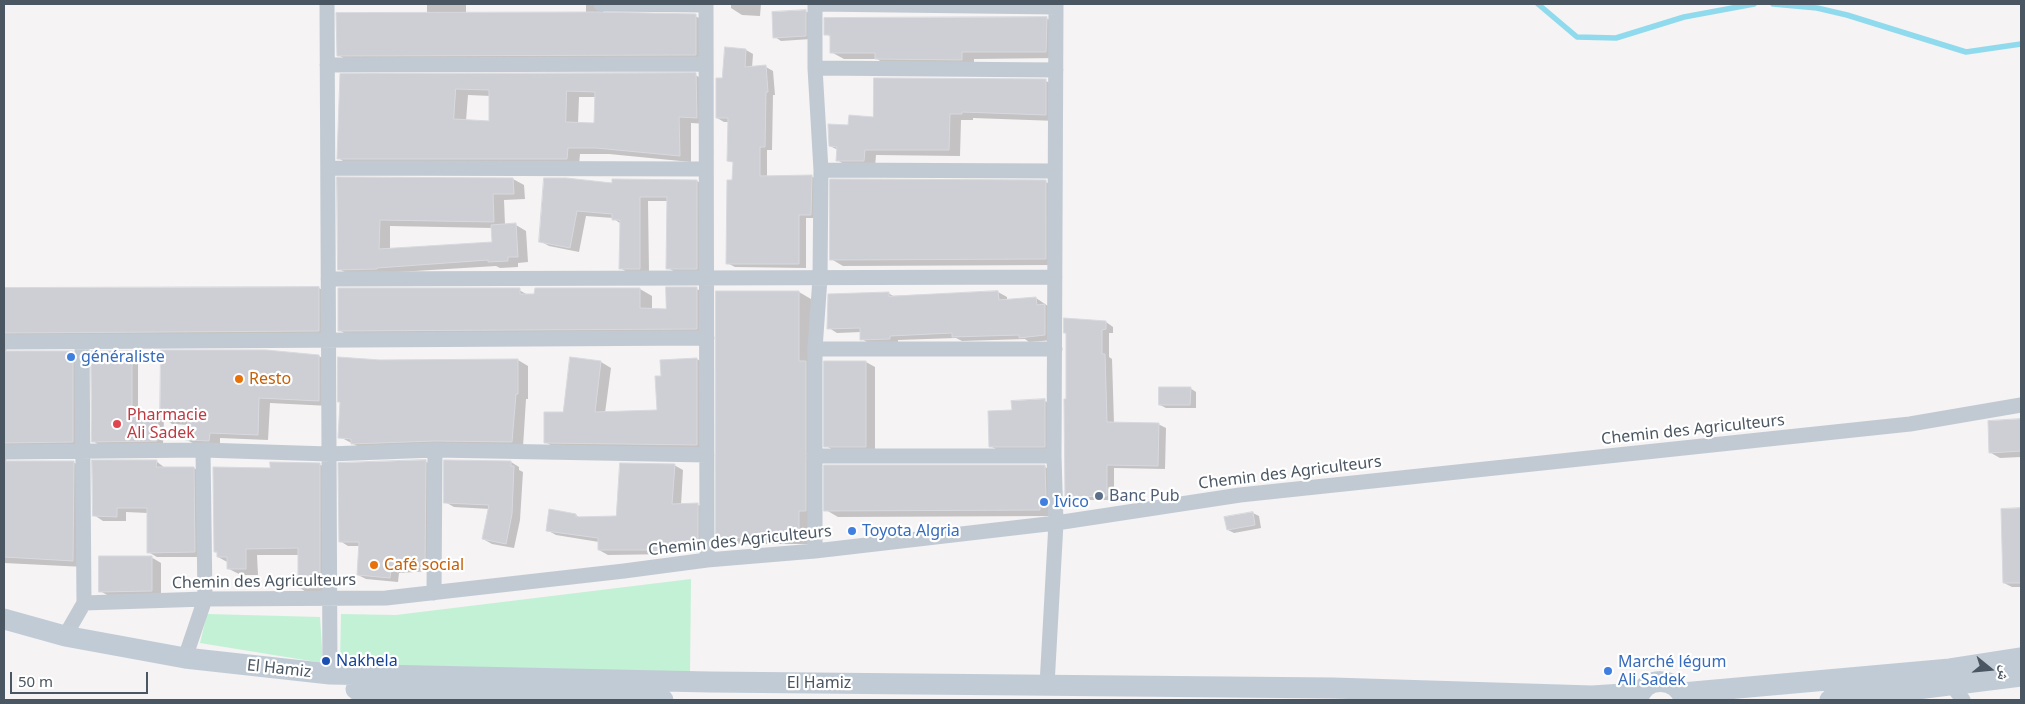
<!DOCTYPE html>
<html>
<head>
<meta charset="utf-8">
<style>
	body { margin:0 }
	#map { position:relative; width:2025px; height:704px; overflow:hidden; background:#f5f3f3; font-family:"Noto Sans","Noto Naskh Arabic",sans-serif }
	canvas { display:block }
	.frame { position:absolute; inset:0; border:5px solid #4a5661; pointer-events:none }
	.north { position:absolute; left:1965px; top:644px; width:50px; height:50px; -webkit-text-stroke:4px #fff; paint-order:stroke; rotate:107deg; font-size:14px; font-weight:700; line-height:20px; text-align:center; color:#4a5661 }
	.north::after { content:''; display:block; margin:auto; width:18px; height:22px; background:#4a5661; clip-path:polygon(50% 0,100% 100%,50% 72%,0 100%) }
	.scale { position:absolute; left:10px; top:672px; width:138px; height:22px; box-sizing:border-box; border:2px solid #4a5661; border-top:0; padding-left:6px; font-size:15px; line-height:18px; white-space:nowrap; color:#4a5661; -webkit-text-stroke:4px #fff; paint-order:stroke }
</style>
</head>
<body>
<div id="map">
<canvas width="2025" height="704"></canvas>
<div class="frame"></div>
<div class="north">ش</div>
<div class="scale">50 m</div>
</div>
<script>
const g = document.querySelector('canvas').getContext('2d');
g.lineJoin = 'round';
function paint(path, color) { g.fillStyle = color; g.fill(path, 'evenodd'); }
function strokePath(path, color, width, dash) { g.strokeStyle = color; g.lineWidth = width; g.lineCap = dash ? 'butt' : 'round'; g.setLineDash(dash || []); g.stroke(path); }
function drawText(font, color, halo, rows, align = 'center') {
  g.font = font + ' "Noto Sans",sans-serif'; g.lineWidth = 4.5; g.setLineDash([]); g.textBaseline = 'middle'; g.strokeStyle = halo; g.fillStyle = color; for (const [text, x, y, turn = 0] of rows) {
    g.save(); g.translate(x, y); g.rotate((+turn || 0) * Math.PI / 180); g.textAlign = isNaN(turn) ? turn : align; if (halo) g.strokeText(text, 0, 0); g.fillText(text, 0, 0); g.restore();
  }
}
paint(new Path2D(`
	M691 579 690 672 340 665 341 614 396 615Z
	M207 614 320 617 323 663 200 643Z`), '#c3f1d5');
paint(new Path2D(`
	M427 4H466V14L586 13V4H607L603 10 604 15 695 16 707 22V60L349 61 338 55 427 14Z
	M731 4H761L760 16 742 15 731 8Z
	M805 11 811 14V39L781 41 775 37Z
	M1046 18 1059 25 1058 58 974 59V66H888L877 59H844L831 52V37L826 34Z
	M746 50 753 54 752 68 766 67 773 71 775 95H773L772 150H767V177L811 176 818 180V218H806V268L735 267 727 263 734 163 729 160V122H724L717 118 724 79Z
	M695 75 707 81 708 124 691 123V162L609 154H580L579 165H350L338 158 341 76ZM468 95 491 96 490 122 466 121ZM579 97H596L595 125 578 124Z
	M1046 81 1057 87V121L973 118V120H961L960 156 876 155 875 167H849L837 160 838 150 830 146 849 127Z
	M338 179H513L524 185 525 199 504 200 505 225H516L526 231 528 262 518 263V267L500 268 496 266 350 275 339 269ZM390 226 492 228 493 243 390 250Z
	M545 179 613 184 697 181 706 186V273H677L668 268 669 201H648L649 273H629L620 268 621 224 613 218 586 216 579 252 549 246 540 241Z
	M1046 182 1058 189V265L843 266 831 259Z
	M319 288 331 295V337L6 349 7 353 72 352 84 359 85 448 6 459 7 463 73 462 85 469V567L4 563V289Z
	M640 289 652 296V310H667L697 289 709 296V335L351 337 339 330 519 290 528 295Z
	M799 292 811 299V544H730L718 537Z
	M998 292 1007 297V301L1036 298 1054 310V340L1029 342 1025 339 962 341 956 338 898 340V343L870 344 862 339 861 332 837 333 829 328 888 293 895 297Z
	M1106 322 1113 327V333H1109V357L1112 359 1114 424H1158L1166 428 1165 469 1114 468V500H1073L1066 496 1067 334 1065 333Z
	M132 352 138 355V412H158L161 414 319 356 330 363V406L270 403 268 440 220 438V446H198L187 440 189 425 172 424 164 419 163 444 99 445 93 441Z
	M697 359 707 365V451L556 448 545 442 601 362 611 368 605 413 658 412 662 377Z
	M518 360 528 366V399H526L523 447 363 449 340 437 380 361Z
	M866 362 875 367V451H835L826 446Z
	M1190 388 1196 392V408H1166L1160 405Z
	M1045 401 1054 406V451H1000L990 446 1013 411Z
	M2021 420V457L2000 458 1991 453 1989 422Z
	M156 461 165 468H194L203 474 204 557H157L148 552V513L126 512V521H103L94 515Z
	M425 461 433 466 432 571 399 573 398 582 366 579 358 575 360 546H348L340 541Z
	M511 462 519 467V470L523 472 520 520 514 548 492 544 483 539 490 509 454 507 445 502Z
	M319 464 331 471 332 594 311 595 300 588 299 555H257L258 575H241L229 569V563L218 557V553L215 552 271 469Z
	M674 465 683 470 681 505 697 504 706 510V547L672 548V554L608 555 599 550V542L556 535 547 530 576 515 580 518 617 517Z
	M1045 467 1057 474 1052 516 838 517 826 510Z
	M2021 509V587H2012L2004 583 2002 510Z
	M1253 513 1259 516 1261 528 1234 533 1228 530Z
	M151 557 161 563V596H109L100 591Z`), '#0003');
strokePath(new Path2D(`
	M1538 4 1577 37 1616 38 1684 17 1754 4
	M1773 4 1817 8 1847 15 1966 52 2021 44`), '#90daee', 5.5);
const building = new Path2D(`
	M806 10V36L773 38 772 12Z
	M596 12 696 14V55L337 56 336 13Z
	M1047 17 1046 52H962V60L875 59V53H830V35H824V18Z
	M725 47 746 49 745 67 766 65 768 92H766L765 147H760V176L812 175 811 215H799V264H726L727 180H732L733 162 727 161 728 118H716V78H722Z
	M696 73 697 118 679 117 680 156 596 148H568L567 159H337L340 74ZM456 89 489 90V121L454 119ZM567 91 595 92 594 123 566 122Z
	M874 78 1046 79V115L962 112V114H950L949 150H865L864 161H836L837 147 829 146 828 124 848 125 849 115 873 117Z
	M337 177 513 178 514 194H493L494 222 380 220 379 249 492 242 491 225 516 223 518 257H508V261L488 262V260L377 268V269L338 270Z
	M544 178H566L612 183V179L697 180V269H666L667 197H640V269H619L620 220H612V214L577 211 570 248 539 242Z
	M830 179 1046 180V259L830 260Z
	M319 287V331L4 333V288Z
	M666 287H697V329L338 331V288H520V294H534L535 288H640V308L666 309Z
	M716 291H799V361H806V511H799V537L716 538Z
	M998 291 999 300 1036 297 1037 305 1045 304V335L1019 338V335L952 337V333L890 336V339L860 340V328L827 329 828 294 889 292V296Z
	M1064 318 1106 321V329L1102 330V354H1105L1107 422 1159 423 1158 466 1107 465V496L1065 497 1064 399H1066V333H1064Z
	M161 350H266L319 355V401L259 398 258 435 210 433 209 441 186 440 188 421 160 418Z
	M4 351H73V442L4 443Z
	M91 351H132V410L158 411 157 441 92 442Z
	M338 357 380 360 518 359V394H516L512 442 435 441 351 444V439L338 438 340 402H338Z
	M570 357 601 361 595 412 657 410 655 376H661L660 360 697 358V445L544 443V412H563Z
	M824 361H866V447H824Z
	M1159 387H1191L1190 405H1159Z
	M1045 399V447H989L988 411 1012 410 1011 401Z
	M2021 419V451L1989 453 1988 421Z
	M92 460H157L156 467H194L195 552 147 553V508H117V517L93 516Z
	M426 460 425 567 391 569 390 578 357 575 359 542H339L338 463Z
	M444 460 511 461V466H514L512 514 506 544 482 539 489 505 444 503Z
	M4 461H74L73 561 4 557Z
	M270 462 320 463V588H298V548L246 549V569H227V557H217V552H214L213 467 270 468Z
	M620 463 675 464 672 504 698 503V543H663L664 550H598V538L546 531 549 509 576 514V517L616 516Z
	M824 465H1045L1046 497H1040V510L824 511Z
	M2021 508V583H2003L2001 509Z
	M1253 512 1255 525 1227 530 1224 517Z
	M99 556H152V591L99 592Z`);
paint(building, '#cdcfd5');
strokePath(building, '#d7d9de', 1);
strokePath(new Path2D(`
	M327 4 330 674
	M601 4 706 5
	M706 4 707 560
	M815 4 1056 7
	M327 65 706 64
	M815 68 1056 70
	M328 168 706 169
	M821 170 1055 171
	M328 279 1055 277
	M4 342 707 338
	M815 349H1055
	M4 452 203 450 329 454 435 450 707 455
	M814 456H1054
	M815 551V349L820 278 821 170 815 68V4
	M434 593 435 450
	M84 603 205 599 386 598 624 571 707 560 815 551 1056 523 1240 495 1910 424 2021 405
	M65 636 84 603 82 342
	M185 658 205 599 203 450
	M1047 685 1056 523 1054 456 1056 4
	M1952 685 1963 700`), '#c1cad2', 15);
strokePath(new Path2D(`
	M4 619 65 636 185 658 330 674 710 682 1333 688 1592 696 1623 694 1639 695
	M356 689 446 695 663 700
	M1682 693 1950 669 2021 658
	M1638 700C1643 675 1679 676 1684 700
	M1830 700 2021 676`), '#c1cbd6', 21);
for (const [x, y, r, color] of [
	[71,357,5,"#3f7fe0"],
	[239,379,5,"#e8710a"],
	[117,424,5,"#e0444e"],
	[1099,496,5,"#5c6f8a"],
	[1044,502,5,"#3f7fe0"],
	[852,531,5,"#3f7fe0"],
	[374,565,5,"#e8710a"],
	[326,661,5,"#1a4fb4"],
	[1608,671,5,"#3f7fe0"]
]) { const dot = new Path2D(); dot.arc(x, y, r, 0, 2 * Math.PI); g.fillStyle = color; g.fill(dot); strokePath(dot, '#fff', 2); }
drawText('16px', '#366cbe', '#fff', [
	["généraliste",81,357],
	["Ivico",1054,502],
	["Toyota Algria",862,531],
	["Marché légum",1618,662],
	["Ali Sadek",1618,680]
], 'left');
drawText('16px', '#c56008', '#fff', [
	["Resto",249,379],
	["Café social",384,565]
], 'left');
drawText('16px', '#be3a42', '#fff', [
	["Pharmacie",127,415],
	["Ali Sadek",127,433]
], 'left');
drawText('16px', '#4a5661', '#fff', [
	["Chemin des Agriculteurs",1693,430,-6],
	["Chemin des Agriculteurs",1290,473,-7],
	["Chemin des Agriculteurs",740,541,-6],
	["Chemin des Agriculteurs",264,582,-1],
	["El Hamiz",279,669,6],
	["El Hamiz",819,683]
]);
drawText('16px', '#4e5e75', '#fff', [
	["Banc Pub",1109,496]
], 'left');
drawText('16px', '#164399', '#fff', [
	["Nakhela",336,661]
], 'left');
</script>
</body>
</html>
